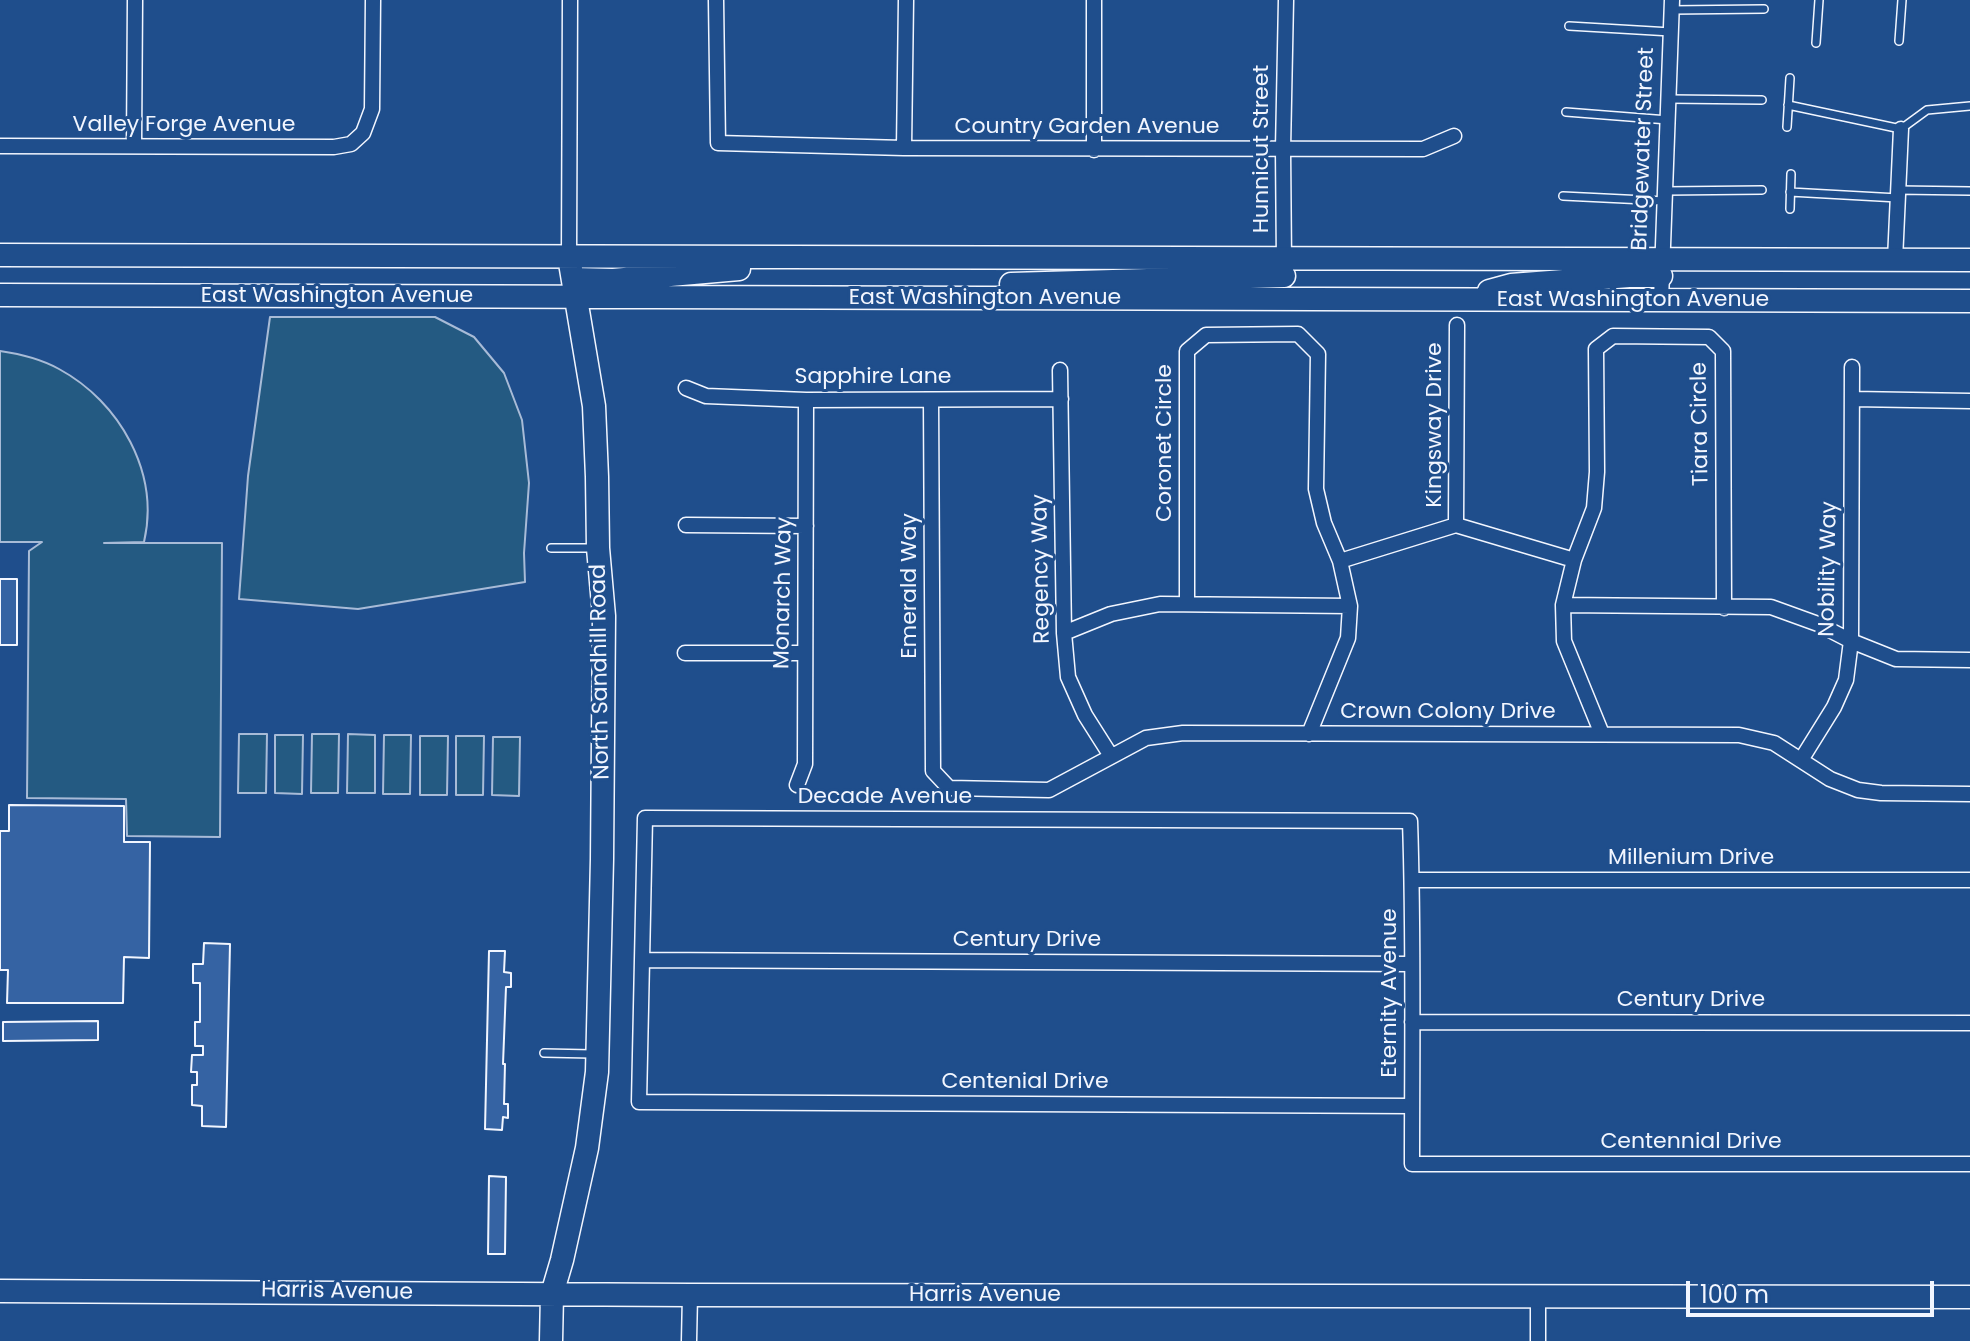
<!DOCTYPE html>
<html>
<head>
<meta charset="utf-8">
<style>
	body { margin:0 }
	#map { position:relative; width:1970px; height:1341px; overflow:hidden; background:#1f4e8c; font-family:Poppins,sans-serif }
	canvas { display:block }
	.scale { position:absolute; left:1686px; top:1281px; width:248px; height:36px; box-sizing:border-box; border:4px solid #f2f6ff; border-top:0; padding-left:10px; font-size:24px; line-height:28px; white-space:nowrap; color:#f2f6ff; -webkit-text-stroke:6px #1f4e8c; paint-order:stroke }
</style>
</head>
<body>
<div id="map">
<canvas width="1970" height="1341"></canvas>
<div class="scale">100 m</div>
</div>
<script>
const g = document.querySelector('canvas').getContext('2d');
g.lineJoin = 'round';
function paint(path, color) { g.fillStyle = color; g.fill(path, 'evenodd'); }
function strokePath(path, color, width, dash) { g.strokeStyle = color; g.lineWidth = width; g.lineCap = dash ? 'butt' : 'round'; g.setLineDash(dash || []); g.stroke(path); }
function drawText(font, color, halo, rows, align = 'center') {
  g.font = font + ' Poppins,sans-serif'; g.lineWidth = 6; g.setLineDash([]); g.textBaseline = 'middle'; g.strokeStyle = halo; g.fillStyle = color; for (const [text, x, y, turn = 0] of rows) {
    g.save(); g.translate(x, y); g.rotate((+turn || 0) * Math.PI / 180); g.textAlign = isNaN(turn) ? turn : align; if (halo) g.strokeText(text, 0, 0); g.fillText(text, 0, 0); g.restore();
  }
}
const green = new Path2D(`
	M270 317H435L474 337 504 373 522 420 529 483 524 553 525 582 358 609 239 599 248 476Z
	M0 351C21 354 41 359 59 369 120 402 160 473 144 542L104 543H222L220 837 127 836 126 799 27 798 29 551 42 542H0Z
	M239 734H267L266 793H238Z
	M312 734H339L338 793H311Z
	M348 734 375 735V793H347Z
	M275 735H303L302 794 275 793Z
	M384 735H411L410 794H383Z
	M420 736H448L447 795H420Z
	M456 736H484L483 795H456Z
	M493 737H520L519 796 492 795Z`);
paint(green, '#245a82');
strokePath(green, '#a8bbd7', 2);
const building = new Path2D(`
	M0 579H17V645H0Z
	M9 805 124 806V842H150L149 958 124 957 123 1003H7L8 970H0V831H9Z
	M204 943 230 944 226 1127 202 1126V1106L192 1105V1085H197V1072H191L192 1055H203V1046H195V1022H200V983H193V964H203Z
	M489 951H505L504 972 511 973V987H506L503 1064H505L504 1104H508V1118L503 1117 502 1130 485 1129Z
	M98 1021V1040L3 1041V1022Z
	M489 1176 506 1177 505 1254H488Z`);
paint(building, '#3563a3');
strokePath(building, '#f2f6ff', 2);
const lane = new Path2D(`
	M1672 10 1764 9
	M1569 26 1671 32
	M1899 41 1902 0
	M1816 43 1819 0
	M1669 99 1762 100
	M1788 105 1901 129 1927 110 1970 106
	M1566 112 1668 120
	M1787 127 1790 78
	M1898 190 1970 191
	M1665 191 1762 190
	M1790 192 1898 198
	M1563 196 1665 201
	M1790 209 1791 174
	M551 548H593
	M544 1053 592 1054`);
const street = new Path2D(`
	M716 0 718 143 904 148 1423 149 1454 136
	M0 146 334 147 351 144 363 133 372 109 373 0
	M134 146 135 0
	M904 148 906 0
	M1094 150V0
	M569 257 570 0
	M1895 260 1901 129
	M1284 264 1283 149 1286 0
	M1661 300 1672 0
	M1060 370 1064 633 1068 677 1085 715 1111 756
	M686 388 706 396 806 400 1061 399
	M1853 399 1970 401
	M931 400 933 771 949 788 1049 790 1146 738 1183 733 1739 735 1774 743 1830 779 1858 790 1881 793 1970 794
	M686 525 806 526
	M1456 525 1457 325
	M1574 560 1594 508 1597 472 1596 349 1613 336 1709 337 1723 351 1724 608
	M1340 561 1456 525 1574 560 1563 605 1564 641 1602 734
	M1187 604V351L1206 335 1298 334 1318 354 1316 489 1324 523 1340 561 1350 606 1348 638 1309 734
	M1563 605 1771 607 1818 624 1851 641 1896 659 1970 660
	M1064 633 1111 614 1160 604 1350 606
	M685 653H805
	M1801 760 1834 707 1846 680 1851 641 1852 367
	M797 785 805 764 806 400
	M1412 880H1970
	M642 960 1412 964
	M1412 1022 1970 1023
	M1412 1106 639 1102 645 818 1410 821C1414 935 1412 1050 1412 1164H1970
	M1538 1296V1341
	M689 1341 690 1295`);
const secondary = new Path2D(`
	M0 255 1970 260
	M573 279 613 280 739 269
	M1011 284 1284 276
	M1489 291 1511 285 1629 276H1661
	M0 295 1970 301
	M0 1291 690 1295 1970 1297
	M551 1341 552 1294 562 1260 587 1148 597 1072 602 859 604 616 598 548 597 477 594 406 569 257`);
strokePath(lane, '#f2f6ff', 10);
strokePath(street, '#f2f6ff', 17);
strokePath(secondary, '#f2f6ff', 25);
strokePath(lane, '#1f4e8c', 7);
strokePath(street, '#1f4e8c', 14);
strokePath(secondary, '#1f4e8c', 22);
drawText('22px', '#f2f6ff', '#1f4e8c', [
	["Valley Forge Avenue",184,125],
	["Country Garden Avenue",1087,127],
	["Hunnicut Street",1262,149,-90],
	["Bridgewater Street",1644,149,-88],
	["East Washington Avenue",337,296],
	["East Washington Avenue",985,298],
	["East Washington Avenue",1633,300],
	["Sapphire Lane",873,377],
	["Tiara Circle",1701,424,-91],
	["Kingsway Drive",1435,425,-90],
	["Coronet Circle",1165,443,-90],
	["Regency Way",1042,569,-91],
	["Nobility Way",1829,569,-89],
	["Emerald Way",910,586,-90],
	["Monarch Way",784,593,-89],
	["North Sandhill Road",601,672,-91],
	["Crown Colony Drive",1448,712],
	["Decade Avenue",885,797],
	["Millenium Drive",1691,858],
	["Century Drive",1027,940],
	["Eternity Avenue",1390,993,-90],
	["Century Drive",1691,1000],
	["Centenial Drive",1025,1082],
	["Centennial Drive",1691,1142],
	["Harris Avenue",337,1292,1],
	["Harris Avenue",985,1295]
]);
</script>
</body>
</html>
